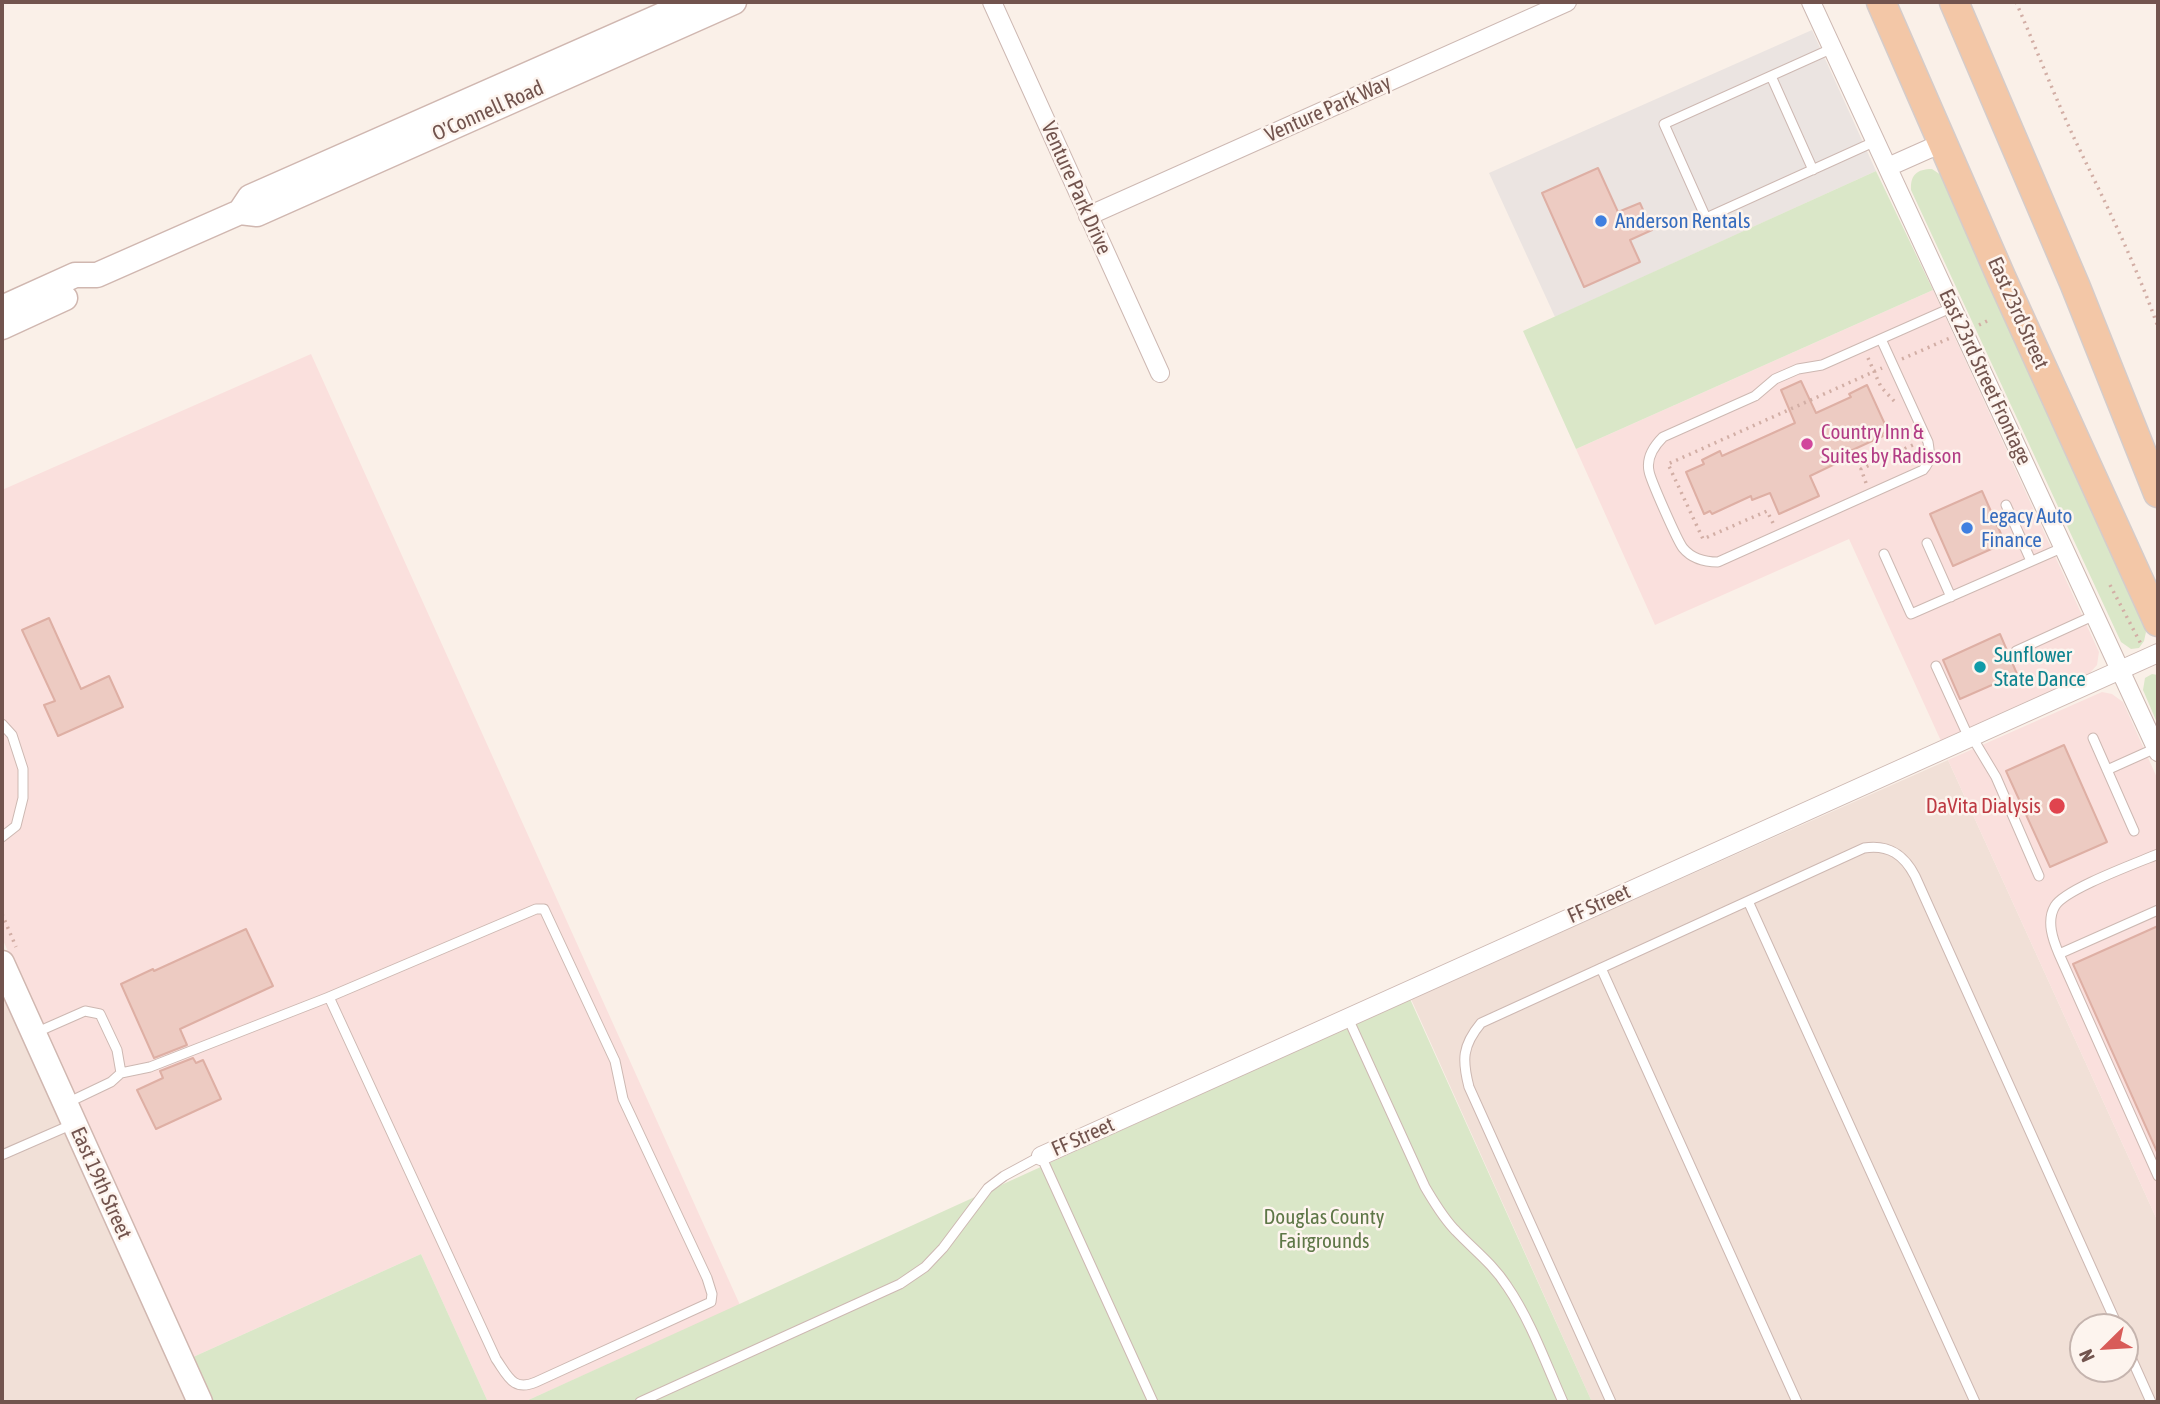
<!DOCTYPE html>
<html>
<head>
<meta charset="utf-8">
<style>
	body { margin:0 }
	#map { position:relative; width:2160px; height:1404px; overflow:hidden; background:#faf0e8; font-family:"Asap Condensed",sans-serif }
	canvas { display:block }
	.frame { position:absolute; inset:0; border:4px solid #72544e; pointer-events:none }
	.north { position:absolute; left:2069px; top:1313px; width:70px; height:70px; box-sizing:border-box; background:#fdf4ee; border:2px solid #c5b4ae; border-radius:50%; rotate:246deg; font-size:19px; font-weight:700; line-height:28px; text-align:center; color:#72544e }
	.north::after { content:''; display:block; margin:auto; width:24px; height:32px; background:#d85c59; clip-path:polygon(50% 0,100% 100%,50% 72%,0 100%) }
</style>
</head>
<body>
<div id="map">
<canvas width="2160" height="1404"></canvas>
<div class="frame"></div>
<div class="north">N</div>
</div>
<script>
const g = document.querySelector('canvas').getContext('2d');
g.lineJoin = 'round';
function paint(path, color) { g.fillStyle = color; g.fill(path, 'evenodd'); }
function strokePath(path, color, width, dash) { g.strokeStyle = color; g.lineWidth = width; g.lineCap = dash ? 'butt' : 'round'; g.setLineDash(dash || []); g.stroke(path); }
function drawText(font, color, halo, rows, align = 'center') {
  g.font = font + ' "Asap Condensed",sans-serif'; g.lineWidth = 5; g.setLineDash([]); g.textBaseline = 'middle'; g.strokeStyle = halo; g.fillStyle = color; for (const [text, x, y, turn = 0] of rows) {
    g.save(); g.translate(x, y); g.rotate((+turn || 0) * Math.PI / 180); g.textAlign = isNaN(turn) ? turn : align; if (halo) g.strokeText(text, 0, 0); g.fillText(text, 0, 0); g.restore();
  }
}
paint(new Path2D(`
	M1948 760 2158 1222V1402H1592L1411 999ZM2083 1327H2125V1369H2083Z
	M2 963 200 1402H2Z`), '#f1e0d7');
paint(new Path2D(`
	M1933 290 2099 652 2097 665 2089 674 1941 741 1849 539 1655 625 1576 449Z
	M311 354 740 1305 524 1402H488L421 1254 191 1358 2 938V490Z
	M2102 692 2112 694 2123 702 2158 780V1222L1948 760Z`), '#fae0dd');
paint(new Path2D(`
	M1812 30 1876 171 1555 317 1489 173Z`), '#ebe4e1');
paint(new Path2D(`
	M1932 169 1941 175 2115 553 2146 632 2144 641 2139 648 2131 649 2121 642 1911 190C1910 175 1917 169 1932 169Z
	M1876 171 1933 290 1576 449 1523 331Z
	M2152 674 2158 675V725L2143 690 2145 678Z
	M1410 999 1592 1402H524Z
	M421 1254 488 1402H211L191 1358Z`), '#dae7c8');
const building = new Path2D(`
	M1598 168 1618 212 1640 203 1652 230 1630 240 1640 262 1584 287 1542 193Z
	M1801 381 1816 413 1851 397 1849 394 1867 385 1888 431 1882 434 1883 436 1835 458 1837 463 1810 476 1819 496 1779 514 1770 493 1752 500 1751 496 1712 514 1710 511 1704 514 1686 472 1704 464 1702 460 1720 451 1722 456 1795 423 1781 390Z
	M1982 491 2005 543 1953 566 1930 514Z
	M49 618 81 689 109 676 123 707 58 736 44 705 55 701 22 630Z
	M2000 634 2017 674 1960 699 1943 660Z
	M2064 745 2107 842 2050 867 2006 771Z
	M2158 926V1154L2073 964Z
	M246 929 273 986 180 1029 187 1045 154 1058 121 984 153 969 154 971Z
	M193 1058 196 1063 203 1060 221 1099 156 1129 137 1090 163 1078 160 1071Z`);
paint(building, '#edcbc2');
strokePath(building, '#deafa4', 2);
const lane = new Path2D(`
	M1833 48 1664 124 1706 218 1876 141
	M1771 76 1813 170
	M1881 339 1928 442C1930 454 1931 461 1923 470L1718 562C1705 562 1692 559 1683 548 1678 542 1650 479 1649 471 1646 457 1654 446 1663 437L1755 396 1775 379 1798 369 1822 365 1953 307
	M2006 505 2031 561
	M1927 543 1951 597
	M1884 554 1911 614 2064 547
	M2016 651 2095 615
	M1936 666 1969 738
	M2 724 12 735 23 769V798L16 826 2 837
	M1972 737 1996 777 2039 876
	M2093 738 2134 831
	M2107 770 2156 748
	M2158 854C2137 863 2065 889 2055 906 2046 921 2053 940 2059 954L2158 1176
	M1748 901 1975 1402
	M2059 954 2158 910
	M1601 968 1797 1402
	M1347 1016 1425 1187C1434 1202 1443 1218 1456 1231 1473 1249 1493 1264 1507 1286 1531 1321 1546 1364 1563 1402
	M35 1033 85 1011 100 1014 117 1050 121 1073 111 1082 67 1103
	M121 1073 150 1067 329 997 496 1359C508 1376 513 1392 536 1382L711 1302 712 1294 707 1278 623 1099 615 1061 544 909H536L329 997
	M2 1155 73 1124
	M2125 1344 2151 1402
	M640 1402 900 1284 925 1267 943 1248 988 1188 1004 1176 1041 1156 1153 1402
	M1611 1402 1469 1087C1462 1060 1462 1046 1481 1023L1864 848C1889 844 1904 855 1915 876L2118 1327`);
const street = new Path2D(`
	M992 2 1160 373
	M1811 2 2158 752
	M1888 167 1942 143
	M1088 216 1567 2
	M1041 1156 2158 653`);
const secondary = new Path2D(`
	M240 212 257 214 734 2
	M2 308 75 275H97L240 212 250 197 692 2
	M2 327 65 298
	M2 963 200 1402`);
const primary = new Path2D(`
	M1881 2 2002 279 2158 622
	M1954 2 2075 285 2158 493`);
strokePath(lane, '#cdb8b2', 11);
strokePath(street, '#cdb8b2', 20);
strokePath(secondary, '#d0b7b0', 27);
strokePath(primary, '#d5ccca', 31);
strokePath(new Path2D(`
	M2016 2C2036 48 2054 95 2075 140 2105 202 2135 262 2158 327
	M1979 325 1989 320
	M1868 358 1881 387 1895 402
	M1902 359 1950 338
	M1866 483 1861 469 1915 444
	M1773 523 1767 511 1703 539 1668 464 1882 368
	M2110 585 2141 644
	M2 914 16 947`), '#d2aea5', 3.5, [2, 5]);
strokePath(lane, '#fff', 9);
strokePath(street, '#fff', 18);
strokePath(secondary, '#fff', 24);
strokePath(primary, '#f3c7a7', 28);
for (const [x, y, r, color] of [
	[1601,221,7,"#3f7fe0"],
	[1807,444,7,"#d1479c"],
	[1967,528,7,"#3f7fe0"],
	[1980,667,7,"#0f9aa8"],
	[2057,806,9,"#e0444e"]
]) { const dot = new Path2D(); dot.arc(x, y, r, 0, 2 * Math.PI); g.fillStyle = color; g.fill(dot); strokePath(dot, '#fdf4ee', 2.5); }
drawText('21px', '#72544e', '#fdf4ee', [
	["Venture Park Way",1328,109,-24],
	["O'Connell Road",488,111,-24],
	["Venture Park Drive",1076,188,66],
	["East 23rd Street",2018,313,66],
	["East 23rd Street Frontage",1985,377,65],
	["FF Street",1599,904,-24],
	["FF Street",1083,1137,-24],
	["East 19th Street",101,1183,66]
]);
drawText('21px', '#366cbe', '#fdf4ee', [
	["Anderson Rentals",1615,221],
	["Legacy Auto",1981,516],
	["Finance",1981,540]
], 'left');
drawText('21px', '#b23c85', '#fdf4ee', [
	["Country Inn &",1821,432],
	["Suites by Radisson",1821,456]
], 'left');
drawText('21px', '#0d838f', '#fdf4ee', [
	["Sunflower",1994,655],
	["State Dance",1994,679]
], 'left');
drawText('21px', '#be3a42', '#fdf4ee', [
	["DaVita Dialysis",2041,806]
], 'right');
drawText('21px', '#5e7747', '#fdf4ee', [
	["Douglas County",1324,1217],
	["Fairgrounds",1324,1241]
]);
</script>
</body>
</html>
